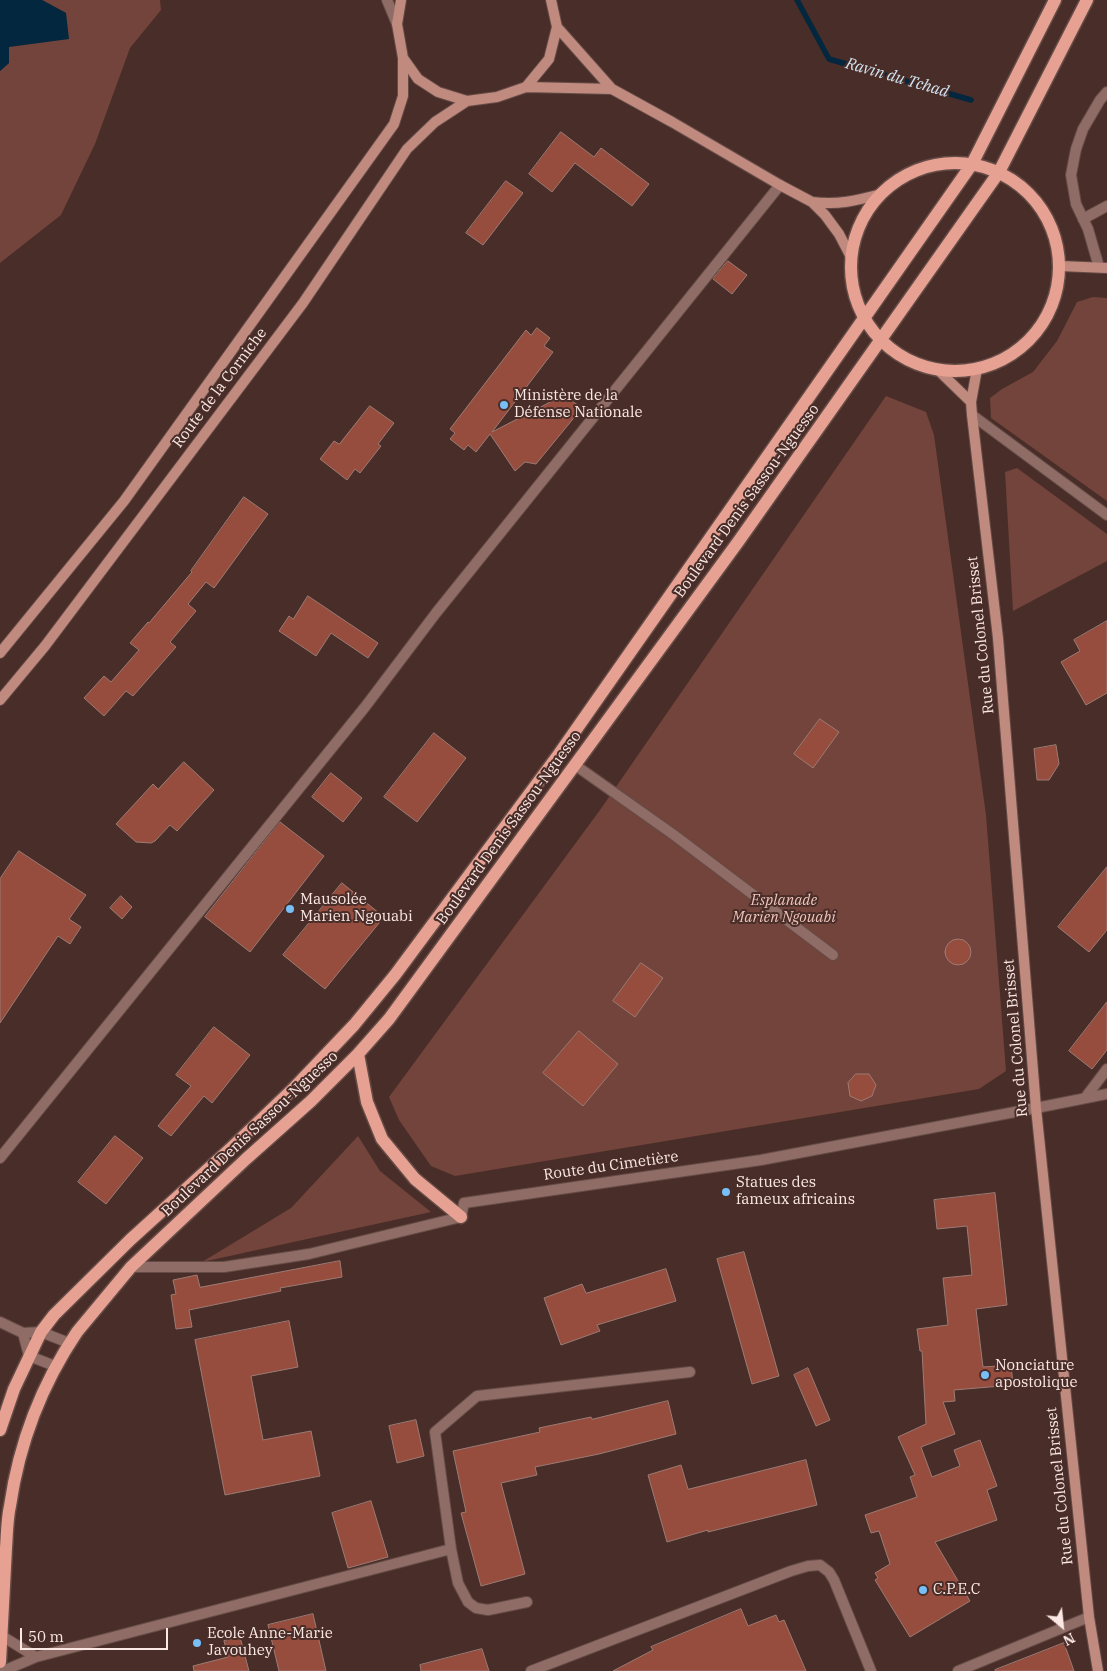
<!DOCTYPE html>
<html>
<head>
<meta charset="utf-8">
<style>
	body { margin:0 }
	#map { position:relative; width:1107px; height:1671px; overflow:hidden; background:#492d28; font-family:"IBM Plex Serif",serif }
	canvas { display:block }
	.north { position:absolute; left:1037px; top:1601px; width:50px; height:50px; -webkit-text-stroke:4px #492d28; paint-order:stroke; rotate:152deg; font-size:14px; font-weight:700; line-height:20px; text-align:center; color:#fbe8e4 }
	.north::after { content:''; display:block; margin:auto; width:18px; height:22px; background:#fbe8e4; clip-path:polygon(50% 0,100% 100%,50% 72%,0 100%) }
	.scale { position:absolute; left:20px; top:1628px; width:148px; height:22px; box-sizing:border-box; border:2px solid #fbe8e4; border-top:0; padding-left:6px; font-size:15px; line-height:18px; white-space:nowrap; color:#fbe8e4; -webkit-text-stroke:4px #492d28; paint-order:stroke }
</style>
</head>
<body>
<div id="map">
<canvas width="1107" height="1671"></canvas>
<div class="north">N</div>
<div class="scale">50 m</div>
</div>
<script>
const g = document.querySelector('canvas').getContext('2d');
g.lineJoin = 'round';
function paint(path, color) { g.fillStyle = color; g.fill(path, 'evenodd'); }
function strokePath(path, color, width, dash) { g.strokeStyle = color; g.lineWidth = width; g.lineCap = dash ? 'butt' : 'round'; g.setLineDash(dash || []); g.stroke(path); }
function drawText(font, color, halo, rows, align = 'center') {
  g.font = font + ' "IBM Plex Serif",serif'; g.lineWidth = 4; g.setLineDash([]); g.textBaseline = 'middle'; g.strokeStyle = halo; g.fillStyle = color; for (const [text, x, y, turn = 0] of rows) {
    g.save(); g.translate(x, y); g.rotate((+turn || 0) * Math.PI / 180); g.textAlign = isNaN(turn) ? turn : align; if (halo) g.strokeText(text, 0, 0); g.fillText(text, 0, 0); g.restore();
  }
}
paint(new Path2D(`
	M42 0H160L161 10 130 48 95 144 61 215 0 263V71L9 63V47L66 13Z
	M1093 297 1107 298V501L991 418 990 398 1002 389 1033 372 1057 341 1077 302Z
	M886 396 926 412 934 435 986 815 1006 1071 979 1089 455 1176 431 1166 399 1120 389 1097 600 810Z
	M1017 468 1107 534V561L1013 611 1005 472Z
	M358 1136 380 1171 431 1212 202 1262 291 1208Z`), '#72443b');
paint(new Path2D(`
	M0 0H42L66 13 69 39 9 47V63L0 71Z`), '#02273f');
strokePath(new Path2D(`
	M797 0 829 59 971 100`), '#02273f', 5.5);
const building = new Path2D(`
	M561 132 594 157 601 148 649 184 632 206 575 163 552 192 529 174Z
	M506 181 523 193 483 245 466 233Z
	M728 261 747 275 732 294 713 279Z
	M537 328 550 338 544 346 553 352 492 432 558 398 562 394 582 408 536 464 525 462 515 471 490 434 476 452 468 445 464 450 450 439 455 433 450 429 526 330 531 335Z
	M370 406 394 423 378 444 381 446 360 473 355 469 347 480 320 459 334 441 339 444Z
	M244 497 268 514 214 588 206 582 188 604 196 611 170 642 176 647 133 696 126 691 104 716 84 698 104 676 111 682 139 650 130 643 148 622 149 623 192 572 191 571Z
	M308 596 378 643 368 658 331 633 316 656 279 631 289 616 293 619Z
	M1107 621V693L1086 705 1061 662 1080 651 1074 640Z
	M820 719 839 732 813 768 794 754Z
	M434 733 466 758 417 822 384 797Z
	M1056 745 1059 764 1049 780H1037L1034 749Z
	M184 762 214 790 177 831 170 825 155 841 151 843 136 842 116 824 153 784 158 789Z
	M331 773 362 798 343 822 312 797Z
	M280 822 324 856 250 952 205 917Z
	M19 851 86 895 69 919 81 927 70 944 58 936 0 1023V879Z
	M1107 867V930L1089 952 1058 927Z
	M342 883 384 917 325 989 283 955Z
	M121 896 132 907 122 919 110 908Z
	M945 952a13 13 0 1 1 26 0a13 13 0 1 1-26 0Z
	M641 963 663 978 635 1017 613 1001Z
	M1107 1002V1050L1092 1069 1069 1051Z
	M214 1027 250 1055 212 1103 204 1096 171 1136 158 1126 191 1086 176 1075Z
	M579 1031 618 1064 583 1106 543 1073Z
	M856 1074H869L876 1085 872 1096 861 1101 850 1096 848 1083Z
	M115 1136 143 1158 106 1204 78 1182Z
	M995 1193 1007 1305 976 1309 983 1367 1011 1365 1013 1385 954 1390 955 1401 943 1402 955 1434 921 1447 932 1477 960 1466 954 1450 980 1440 997 1486 987 1490 997 1520 935 1542 970 1601 910 1637 875 1580 878 1578 875 1573 890 1564 879 1531 871 1533 865 1515 917 1497 910 1477 915 1475 898 1437 926 1424 922 1351H920L917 1329 948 1325 943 1278 972 1275 967 1226 937 1229 934 1200Z
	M744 1252 779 1376 752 1384 717 1259Z
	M340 1261 342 1277 280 1288 281 1291 189 1310 192 1327 176 1329 171 1295 176 1294 173 1280 197 1275 200 1287Z
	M666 1269 676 1301 597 1325 600 1331 561 1345 544 1298 582 1284 586 1293Z
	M289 1321 298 1367 251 1376 263 1440 311 1431 320 1476 225 1495 195 1340Z
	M808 1368 830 1420 816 1426 794 1375Z
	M668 1401 676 1434 599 1454 535 1467 537 1475 501 1483 525 1574 481 1586 461 1513 466 1512 453 1451 540 1432 539 1428 591 1417 592 1419Z
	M416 1420 424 1456 397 1463 389 1426Z
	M806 1460 817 1505 708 1532V1530L667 1542 648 1475 681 1465 688 1489Z
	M371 1501 388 1557 348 1568 332 1513Z
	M741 1609 748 1626 776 1615 779 1622 784 1620 806 1671H613L653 1650 651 1647Z
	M313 1614 326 1671H279L268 1625Z
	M240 1637 249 1671H194L193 1666 228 1657 224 1641Z
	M1064 1643 1074 1671H995V1670Z
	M482 1649 489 1671H421L420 1665Z`);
paint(building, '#964d3e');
strokePath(building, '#9c7b74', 1);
const lane = new Path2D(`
	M1099 267 1088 229 1076 204 1071 175 1076 149 1083 129 1100 100 1107 92
	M575 765 674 835 833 955
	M1085 1098 1107 1069
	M0 1158 365 707 436 613 780 185
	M0 1322 23 1333 41 1332 69 1343
	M23 1333 29 1356 55 1366`);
const street = new Path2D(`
	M387 0 397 24
	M1083 219 1107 206
	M972 415 1107 515
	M131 1267H224L309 1254 461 1217 464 1203 761 1160 1036 1108 1107 1094
	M527 1602 488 1610 476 1608 468 1602 458 1583 451 1549 435 1432 477 1396 690 1372
	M2 1636 36 1657
	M3 1671 36 1657 451 1549
	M531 1671 791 1571 808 1566 820 1565 829 1572 834 1580 871 1671
	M958 1671 1089 1617`);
const secondary = new Path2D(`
	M401 0 397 24 403 58 418 79 438 92 467 101 497 97 526 87 549 59 557 27 551 0
	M557 27 612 89 672 122 780 185 812 202 825 215 839 234 851 257
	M526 87 612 89
	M812 202C839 205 855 201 881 194
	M1060 266 1107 268
	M977 369 971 402 972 415 998 638 1036 1108 1089 1617 1098 1671
	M938 370 971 402
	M0 653 124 501 394 124 403 96V58
	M0 700 45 646 303 303 407 149 435 122 467 101`);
const primary = new Path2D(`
	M851 267a104 104 0 1 1 208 0a104 104 0 1 1-208 0Z
	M358 1054 367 1102 382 1139 415 1179 461 1217
	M0 1430 14 1389 41 1332 54 1315 130 1240 229 1150 295 1087 354 1025 395 975 559 754 972 164 1055 0
	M0 1662C2 1624 4 1586 6 1548 7 1534 7 1519 10 1506 19 1444 42 1384 77 1332L131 1267 246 1159 311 1101 358 1054 389 1019 738 542 999 172 1087 0`);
strokePath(lane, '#654b46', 12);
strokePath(street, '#654b46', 12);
strokePath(secondary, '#654b46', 12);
strokePath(primary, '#654b46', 15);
strokePath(lane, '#8f6c65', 10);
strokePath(street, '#8f6c65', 10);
strokePath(secondary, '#c08a7f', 10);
strokePath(primary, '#e6a192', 12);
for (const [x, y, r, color] of [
	[504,405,5,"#78bff7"],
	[290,909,5,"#78bff7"],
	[726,1192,5,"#78bff7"],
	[985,1375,5,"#78bff7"],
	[923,1590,5,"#78bff7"],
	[197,1643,5,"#78bff7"]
]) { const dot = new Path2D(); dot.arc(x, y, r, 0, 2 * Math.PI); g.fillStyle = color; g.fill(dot); strokePath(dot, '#492d28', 2); }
drawText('15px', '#fbe8e4', '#492d28', [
	["Route de la Corniche",220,388,-53],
	["Boulevard Denis Sassou-Nguesso",747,501,-54],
	["Rue du Colonel Brisset",981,635,-96],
	["Boulevard Denis Sassou-Nguesso",509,828,-54],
	["Rue du Colonel Brisset",1016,1038,-95],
	["Boulevard Denis Sassou-Nguesso",250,1134,-43],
	["Route du Cimetière",611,1166,-8],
	["Rue du Colonel Brisset",1060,1486,-96]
]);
drawText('15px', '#fbe8e4', '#492d28', [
	["Ministère de la",514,396],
	["Défense Nationale",514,413],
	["Mausolée",300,900],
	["Marien Ngouabi",300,917],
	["Statues des",736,1183],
	["fameux africains",736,1200],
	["Nonciature",995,1366],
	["apostolique",995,1383],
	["C.P.E.C",933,1590],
	["Ecole Anne-Marie",207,1634],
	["Javouhey",207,1651]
], 'left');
drawText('italic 15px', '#f1c5bb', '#492d28', [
	["Esplanade",784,901],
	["Marien Ngouabi",784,918]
]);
drawText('italic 16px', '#d3e4f2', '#492d28', [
	["Ravin du Tchad",897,78,16]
]);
</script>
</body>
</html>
